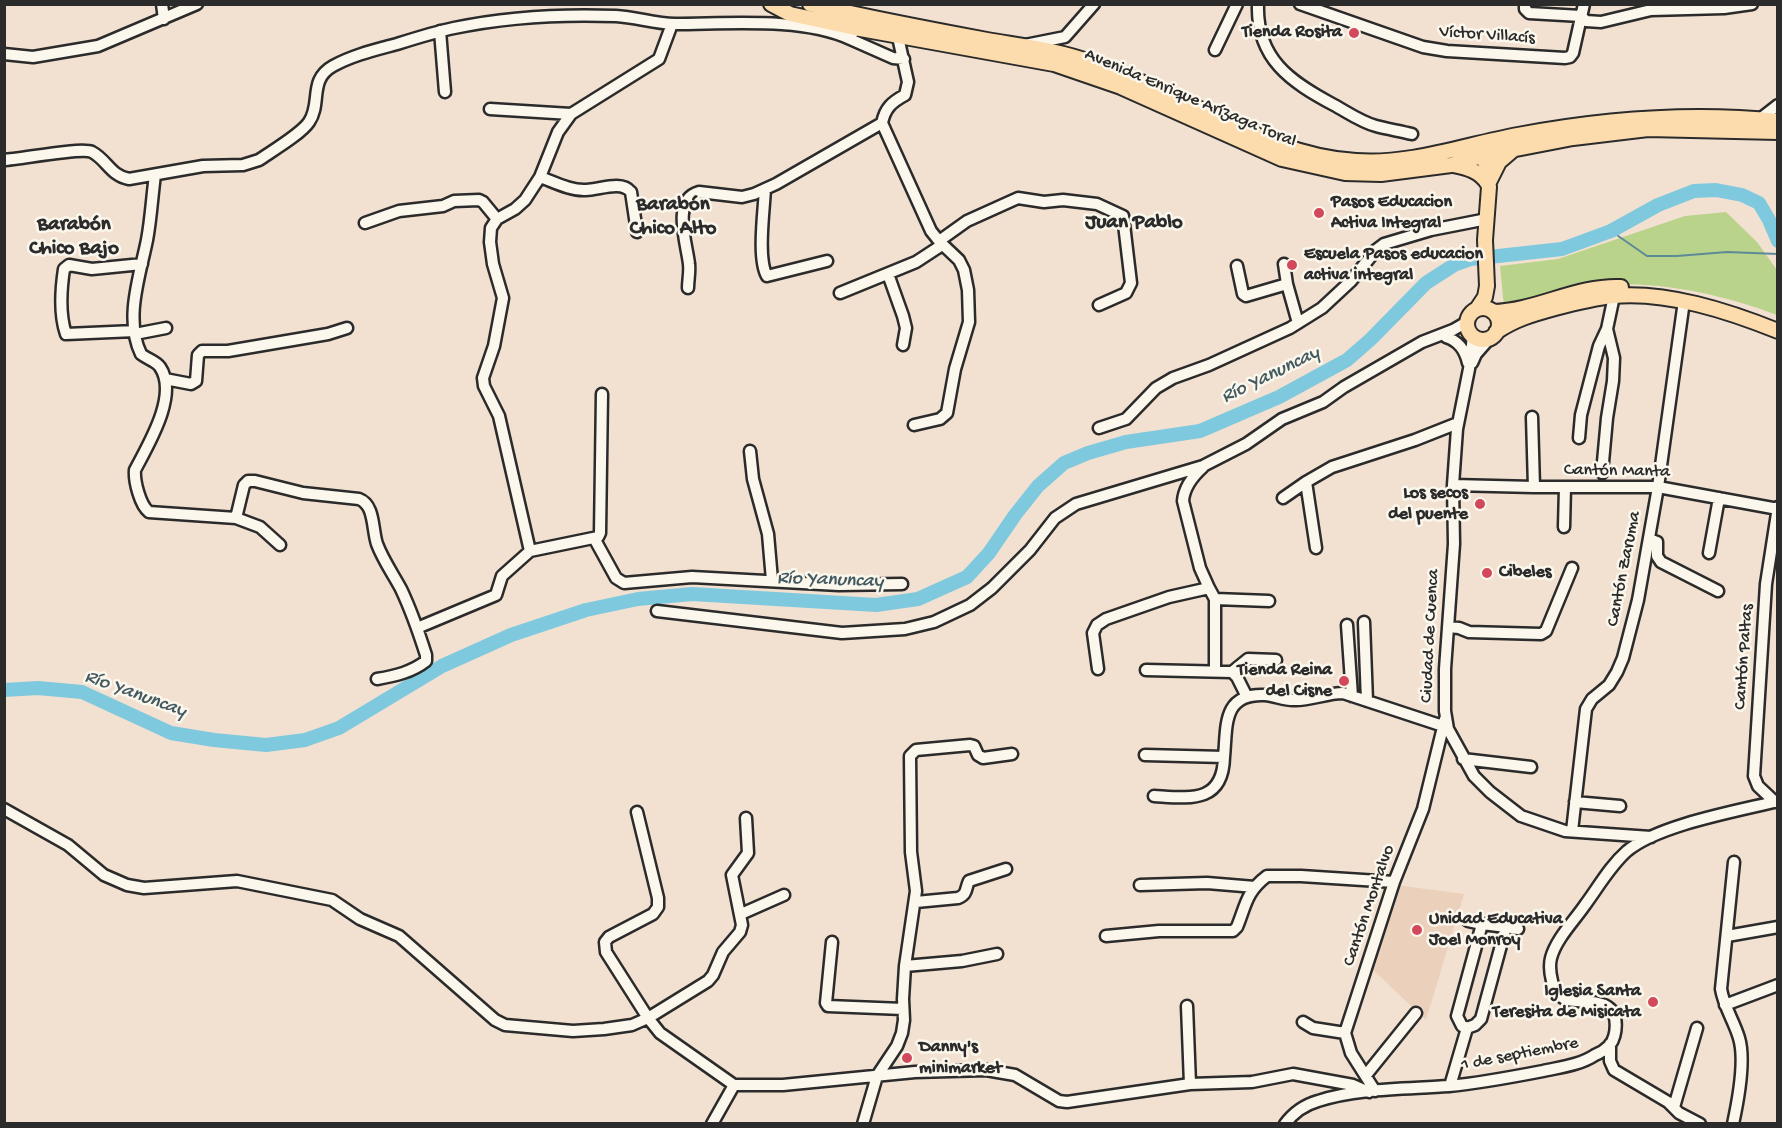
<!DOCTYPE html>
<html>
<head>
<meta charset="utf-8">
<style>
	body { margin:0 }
	#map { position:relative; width:1782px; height:1128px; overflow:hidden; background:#f2e0d0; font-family:"Gochi Hand",sans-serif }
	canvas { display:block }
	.frame { position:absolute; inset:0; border:6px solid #2b2b2b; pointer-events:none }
</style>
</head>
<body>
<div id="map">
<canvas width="1782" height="1128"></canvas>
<div class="frame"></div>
</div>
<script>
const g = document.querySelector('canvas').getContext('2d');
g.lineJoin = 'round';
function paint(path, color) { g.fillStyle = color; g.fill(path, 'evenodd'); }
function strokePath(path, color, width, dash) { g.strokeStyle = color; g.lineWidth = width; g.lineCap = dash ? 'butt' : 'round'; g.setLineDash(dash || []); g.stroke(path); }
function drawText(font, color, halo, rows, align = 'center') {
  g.font = font + ' "Gochi Hand",sans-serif'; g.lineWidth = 5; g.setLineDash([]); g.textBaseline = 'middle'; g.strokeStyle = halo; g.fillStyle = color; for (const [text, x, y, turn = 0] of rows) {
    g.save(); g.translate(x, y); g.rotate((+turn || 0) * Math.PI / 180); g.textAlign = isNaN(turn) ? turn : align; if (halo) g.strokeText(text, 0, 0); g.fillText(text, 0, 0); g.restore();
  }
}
paint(new Path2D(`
	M1396 885 1464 894 1426 1020 1369 966Z`), '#ebd0bc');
paint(new Path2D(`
	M1726 212 1757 242 1777 270V315C1714 291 1647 279 1579 286 1558 288 1525 301 1504 307L1500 266 1558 259 1685 216Z`), '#b9d38b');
strokePath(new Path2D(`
	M1611 231 1647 256H1677L1727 252 1778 254`), '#5d8a97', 2);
strokePath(new Path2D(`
	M4 690 38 688 82 692 171 733 214 740 266 745 305 740 339 728 442 666 511 635 586 610 638 599 692 594 876 605 918 599 967 577 989 553 1015 515 1038 486 1064 463 1088 453 1126 442 1200 431 1279 397 1347 360 1371 339 1426 283 1454 265 1471 259 1562 249 1611 231 1658 205 1694 191 1716 190 1742 195 1759 203 1769 220 1778 241`), '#7fc9df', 14);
const minor = new Path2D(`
	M162 4 164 19
	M1258 4C1256 59 1291 82 1334 105 1347 112 1361 122 1376 126 1387 129 1400 131 1412 134
	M1300 4 1423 47 1447 51 1565 58 1570 57 1573 53 1584 4
	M1525 4V9L1529 13 1581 16 1586 21 1601 22 1651 10 1724 8 1752 4
	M440 31 445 92
	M898 37 908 82 905 95C892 102 885 108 882 123L931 231 939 241 959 260 964 270 968 290 969 322 955 369 947 413 940 419 914 425
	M850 39 893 58 904 59
	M1025 45 1065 37 1094 4
	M1215 50 1237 4
	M4 54 33 57 98 46 197 4
	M490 109 571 114
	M1760 119 1778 105
	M4 160C21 159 82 147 92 152 107 160 111 176 129 179L203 166 243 165 259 160C272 151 301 134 309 122 322 103 308 80 333 66 353 55 375 50 397 44 416 38 435 32 454 28 506 17 563 14 616 16 636 17 655 24 675 24 728 24 802 17 850 39L857 23
	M155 175C152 197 151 219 147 240 140 275 124 319 141 354 147 359 156 361 160 367 179 395 148 445 135 470 134 481 140 505 149 512L236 518 260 527 280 545
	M540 177C554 182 571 191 586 190 599 190 621 180 631 192L637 232
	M765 189C764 210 757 259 767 276L827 261
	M365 223 399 211 443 206 454 201 479 200 483 202 497 219
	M939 241 967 221 1018 198 1044 202 1063 200 1097 204 1123 216 1131 283 1126 293 1099 305
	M1284 264 1287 284 1298 323
	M1237 266 1243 294 1246 296 1287 284
	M888 274 903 316 906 328 903 345
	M688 288C688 280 690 272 689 264 687 244 671 200 699 192L742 197 754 194 776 184 882 123
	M840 293 916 262 942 245
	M135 331 66 334C59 314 61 289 64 269L69 265 92 269 142 264
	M135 334 166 328
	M1473 336 1469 369 1457 429 1453 485 1454 544 1445 669V711L1448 729 1474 776 1490 792 1521 816 1565 831 1651 837
	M1446 337C1459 341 1465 350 1468 363
	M1472 363 1476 354 1490 338
	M165 379 191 384 196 381 198 355 202 351H228L328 334 347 328
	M1532 417 1534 487
	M1099 428 1126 419 1156 388 1173 378 1209 365 1290 328 1322 308 1351 281 1376 250 1384 244 1431 230 1487 219
	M1579 438 1581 415 1599 346 1607 329
	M750 451 753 479 768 534 772 580
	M1203 467C1193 476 1184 487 1183 501L1200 568 1209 588
	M1602 473 1607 418 1613 381 1614 358 1607 329 1614 296
	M1306 482 1316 548
	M1453 485 1534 487H1658L1778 509
	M1283 498 1306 482 1332 467 1415 440 1458 423
	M236 518 244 485 248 481H255L303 493 359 499C375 505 372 529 377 544 383 560 393 574 401 589 411 610 419 633 426 655V661C412 672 395 676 377 679
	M1564 527 1565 487
	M594 538 616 578 624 583 692 577 839 585 902 584
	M1649 539 1657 542V556L1661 562 1718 591
	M530 551 598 537 600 533 602 394
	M1709 553 1719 498
	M1215 599 1269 601
	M657 611 842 633 905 629 934 622 970 605 992 588 1030 550 1055 518 1076 504 1203 466 1246 444 1282 419 1323 402 1344 387 1422 342 1453 330 1467 322
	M1364 622 1367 701
	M1347 625 1352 696
	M1448 627 1459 628 1469 632 1541 634 1546 631 1572 568
	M417 628 496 595 502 576 530 551 499 416 484 386 483 378 494 346 503 298 493 264 490 242 491 228 497 219 515 209 525 200 540 177 558 132 571 114 659 59 672 24
	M1098 669 1093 633 1097 625 1106 619 1169 597 1209 588 1215 599V671
	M1146 670 1232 672 1237 677 1247 697
	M1232 672 1248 659 1276 660
	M1145 755 1224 757C1227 726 1222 693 1265 695 1275 696 1284 700 1293 700 1310 701 1326 693 1343 693L1443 726
	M1463 759 1531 767
	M1154 796C1189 798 1223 804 1224 757
	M1575 802 1620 806
	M1775 802 1758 786 1754 776 1766 584 1778 507
	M4 809 68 845 104 875 127 885 144 888 237 881 332 900 360 919 399 936 495 1020 505 1025 573 1031 604 1029 632 1025 648 1018 708 981 713 975 723 952 740 932 742 925 732 875 748 853 746 818
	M637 812 658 898V907L653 914 609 937 605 942 606 952 648 1018 660 1033 734 1085H783L915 1072 986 1070 1015 1075 1059 1101 1067 1102 1190 1084 1252 1082 1293 1074 1353 1085 1369 1092
	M1572 831 1586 709 1592 699 1609 685 1617 672 1623 658 1638 600 1658 487 1684 301
	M1140 885 1207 883 1255 887
	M916 902 958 898C968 894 965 889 969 881L1006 869
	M741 914 784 895
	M1468 921 1482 924
	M1482 924 1506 927 1481 1019 1475 1025 1467 1028 1462 1026 1457 1016Z
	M1506 927 1518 929
	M1106 936 1159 931H1233L1237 927C1246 905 1246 892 1267 876H1301L1394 882
	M1727 936 1778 927
	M832 942 826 1003 828 1006 903 1009
	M905 966 962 961 997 954
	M1725 1005 1778 985
	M1187 1006 1190 1084
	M1303 1022 1313 1028 1345 1033
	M1610 1044V1061L1614 1070 1668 1102 1679 1113 1700 1124
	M1366 1075 1416 1013
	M1450 1086 1467 1028
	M1375 1091 1351 1053 1345 1033 1394 882 1423 809 1445 719
	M1674 1107 1697 1028
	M712 1124 734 1085
	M863 1124 877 1076 897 1046 902 1033 904 1020 903 999 905 966 916 891 911 852 910 756 916 750 970 745 974 746 978 755 983 758 1012 754
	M1285 1124C1294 1112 1304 1105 1318 1101 1357 1088 1408 1089 1449 1086 1481 1083 1512 1077 1543 1071 1561 1067 1580 1065 1595 1055 1600 1053 1606 1049 1610 1045 1617 1035 1619 1014 1608 1007 1588 994 1559 1013 1552 981 1550 973 1549 966 1551 958 1556 939 1574 921 1585 905 1599 886 1610 866 1627 851 1658 825 1737 811 1778 801
	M1733 1124C1738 1101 1746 1061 1739 1038 1734 1021 1724 1007 1721 989L1734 862`);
const major = new Path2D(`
	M771 4 790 14 855 28 1054 64 1121 87 1282 159 1345 173 1381 174 1451 165 1485 155 1573 138 1648 129 1778 132
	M810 4C869 18 928 29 987 40 1021 46 1057 50 1090 62 1127 75 1165 92 1200 109 1250 133 1300 158 1356 161 1411 165 1464 145 1518 135 1603 119 1691 112 1778 121
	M1453 165C1468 168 1480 171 1488 184
	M1488 184 1499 162 1513 150
	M1467 324a16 16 0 1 1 32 0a16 16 0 1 1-32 0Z
	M1477 309 1485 297 1487 286 1485 240 1489 187 1483 148
	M1493 312C1537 311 1576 285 1621 287
	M1496 332C1515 319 1533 314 1555 308 1574 303 1593 298 1613 296 1667 291 1728 311 1778 331`);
strokePath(minor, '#2b2b2b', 15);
strokePath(major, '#2b2b2b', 18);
strokePath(minor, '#fbf7ec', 10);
strokePath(major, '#fcdcac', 14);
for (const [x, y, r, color] of [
	[1354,33,6,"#d1495b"],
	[1319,213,6,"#d1495b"],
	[1292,265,6,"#d1495b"],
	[1480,504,6,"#d1495b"],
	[1487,573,6,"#d1495b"],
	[1344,681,6,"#d1495b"],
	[1417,930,6,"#d1495b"],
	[1653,1002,6,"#d1495b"],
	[907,1058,6,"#d1495b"]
]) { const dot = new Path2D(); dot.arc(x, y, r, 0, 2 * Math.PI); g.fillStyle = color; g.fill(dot); strokePath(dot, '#fbf7ec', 2); }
drawText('bold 18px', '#2b2b2b', '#fbf7ec', [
	["Tienda Rosita",1342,33,"right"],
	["Pasos Educacion",1331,203],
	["Activa Integral",1331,224],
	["Escuela Pasos educacion",1304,255],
	["activa integral",1304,276],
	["Los secos",1468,494,"right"],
	["del puente",1468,515,"right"],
	["Cibeles",1499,573],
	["Tienda Reina",1332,671,"right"],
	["del Cisne",1332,692,"right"],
	["Unidad Educativa",1429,920],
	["Joel Monroy",1429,941],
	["Iglesia Santa",1641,992,"right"],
	["Teresita de Misicata",1641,1013,"right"],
	["Danny's",919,1048],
	["minimarket",919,1069]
], 'left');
drawText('18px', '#2b2b2b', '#fbf7ec', [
	["Víctor Villacís",1487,36,4],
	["Avenida Enrique Arízaga Toral",1190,99,23],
	["Cantón Manta",1617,472,1],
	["Cantón Zaruma",1625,569,-79],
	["Ciudad de Cuenca",1431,636,-87],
	["Cantón Paltas",1745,657,-86],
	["Cantón Montalvo",1370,906,-71],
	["1 de septiembre",1520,1055,-11]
]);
drawText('italic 20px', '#445a61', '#fbf7ec', [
	["Río Yanuncay",1271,376,-26],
	["Río Yanuncay",830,581,2],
	["Río Yanuncay",135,695,20]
]);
drawText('bold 21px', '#2b2b2b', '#fbf7ec', [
	["Barabón",673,206],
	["Chico Alto",673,230],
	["Juan Pablo",1134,224],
	["Barabón",74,226],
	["Chico Bajo",74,250]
]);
</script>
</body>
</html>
